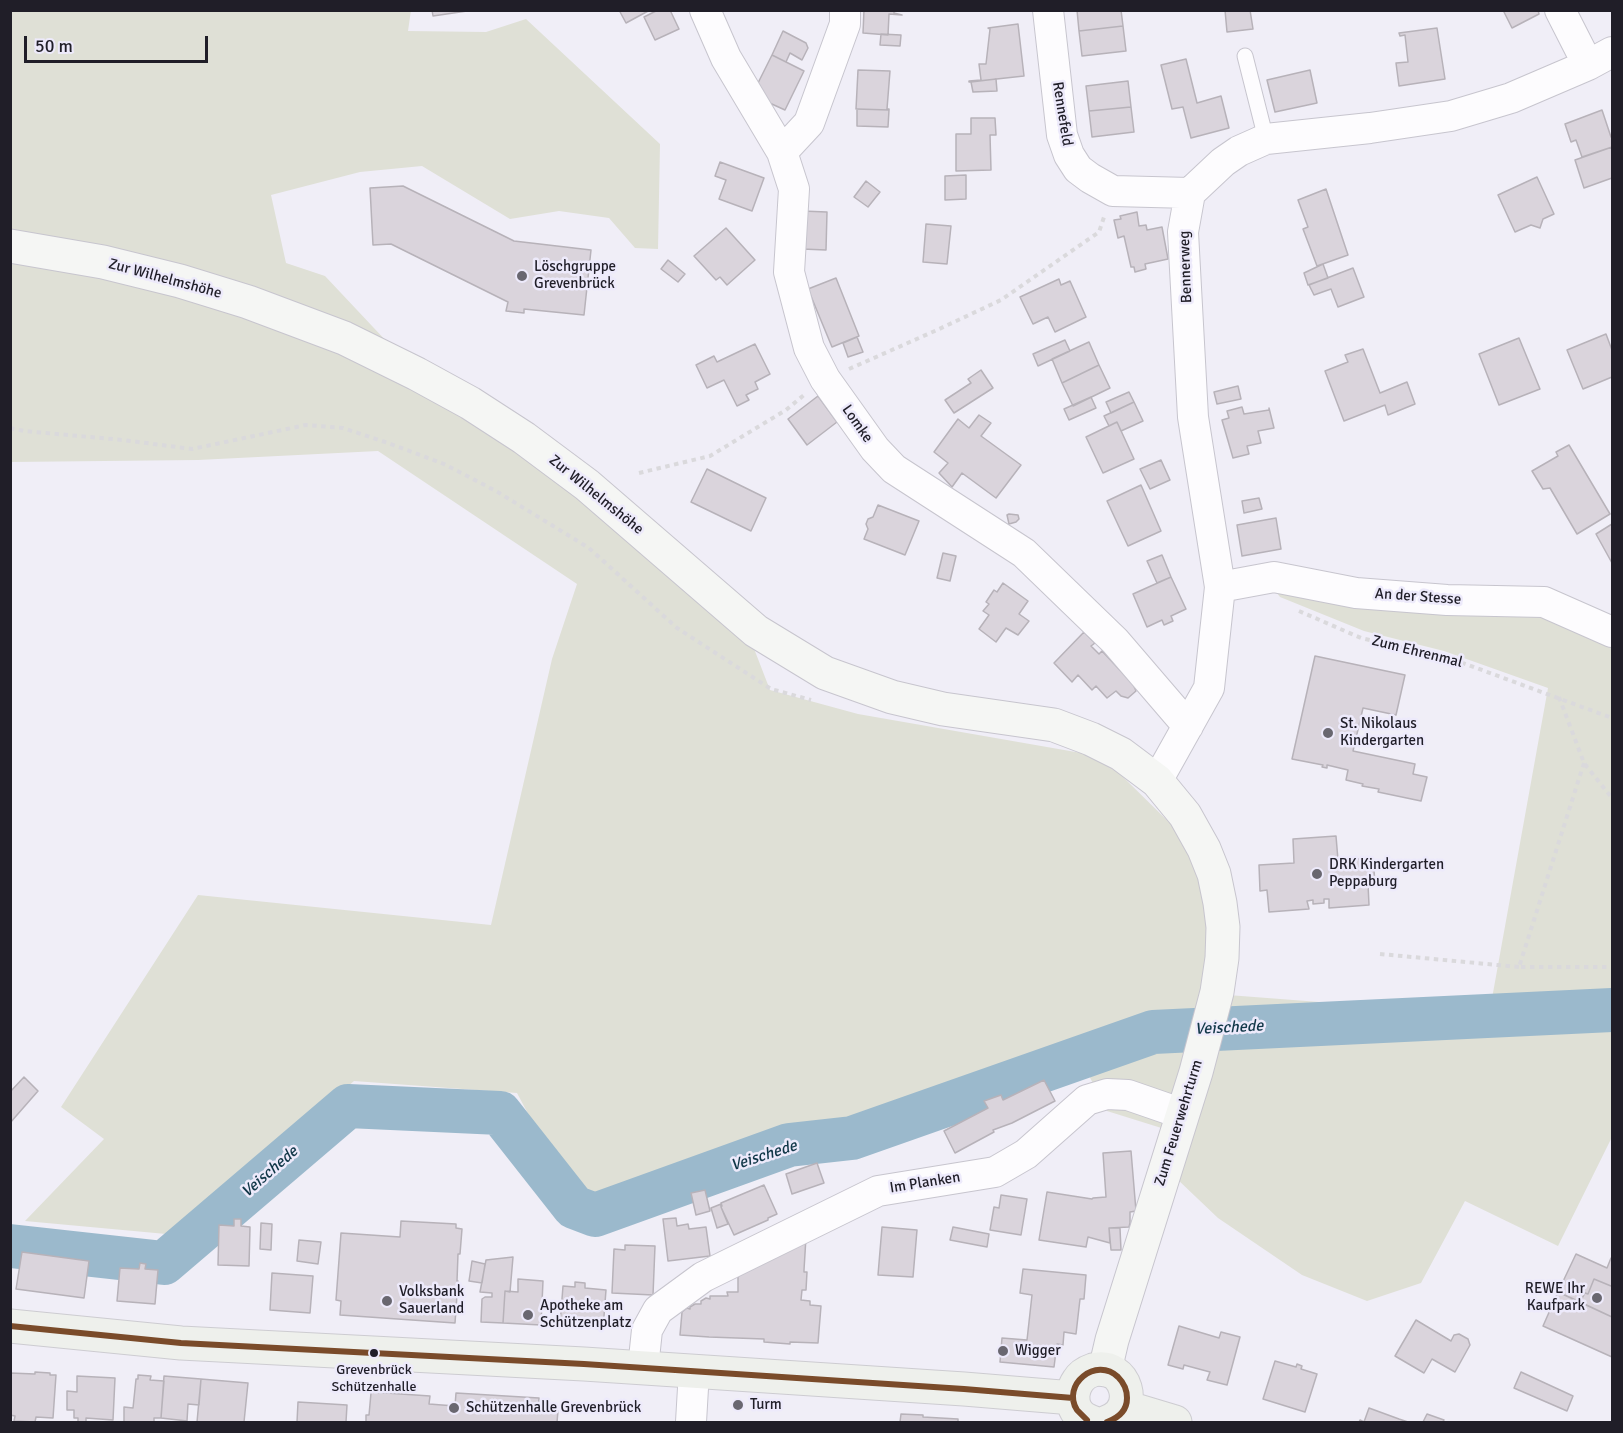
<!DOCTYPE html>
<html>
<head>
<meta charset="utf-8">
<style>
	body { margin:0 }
	#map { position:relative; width:1623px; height:1433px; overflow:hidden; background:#f0eef7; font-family:Signika,sans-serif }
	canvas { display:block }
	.frame { position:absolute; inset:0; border:12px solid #201e28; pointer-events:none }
	.scale { position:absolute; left:24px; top:36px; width:184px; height:27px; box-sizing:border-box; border:3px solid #201e28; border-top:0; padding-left:8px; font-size:18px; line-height:21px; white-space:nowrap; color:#201e28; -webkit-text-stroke:4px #edeafb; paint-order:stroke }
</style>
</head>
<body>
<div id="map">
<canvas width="1623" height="1433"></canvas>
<div class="frame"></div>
<div class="scale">50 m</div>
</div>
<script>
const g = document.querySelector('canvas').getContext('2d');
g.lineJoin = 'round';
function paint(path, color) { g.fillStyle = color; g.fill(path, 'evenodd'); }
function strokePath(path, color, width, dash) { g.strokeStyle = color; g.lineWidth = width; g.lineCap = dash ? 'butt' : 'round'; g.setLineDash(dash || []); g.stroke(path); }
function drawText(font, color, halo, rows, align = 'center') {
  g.font = font + ' Signika,sans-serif'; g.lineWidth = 5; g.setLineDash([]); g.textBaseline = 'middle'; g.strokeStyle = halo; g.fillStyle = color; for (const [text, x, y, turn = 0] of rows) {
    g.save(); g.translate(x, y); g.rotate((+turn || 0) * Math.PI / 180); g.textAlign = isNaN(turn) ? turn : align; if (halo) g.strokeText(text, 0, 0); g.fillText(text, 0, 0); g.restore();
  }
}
paint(new Path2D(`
	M411 10 408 31 486 32 526 19 660 144 658 249 635 248 609 218 559 211 510 219 422 166 360 172 271 195 286 263 325 276 389 344 11 235V11Z
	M10 256 213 301 411 384 537 464 753 646 770 690 858 714 1087 754 1119 773 1179 832 1200 880 1208 930 1202 993 1489 1015 1548 688 1444 651 1364 631 1280 597 1271 585 1542 609 1612 641V1137L1558 1246 1465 1201 1421 1283 1367 1301 1302 1275 1218 1218 1176 1178 1187 1136 1107 1111 1075 1048 589 1228 517 1093 354 1081 177 1235 25 1221 104 1139 61 1107 198 895 491 925 552 659 577 584 378 451 198 460 11 462Z`), '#dfe0d6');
strokePath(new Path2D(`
	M10 1246 164 1263 348 1106 500 1113 574 1207 595 1215 789 1145 852 1138 1153 1032 1612 1010`), '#9bb9cc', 44);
const building = new Path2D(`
	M432 10H467V11L433 16Z
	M619 10H650L626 23Z
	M658 10H670L679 29 655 40 644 17Z
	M864 10H894V13L902 15 889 14 888 35 863 33Z
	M1077 10H1121L1123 26 1079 31Z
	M1225 10H1250L1253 29 1227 32Z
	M1503 10H1538L1539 14 1512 28Z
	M1018 24 1024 76 969 82V81L981 80 979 64H986L990 29 988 28Z
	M1123 26 1126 51 1082 56 1079 31Z
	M1437 28 1445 79 1399 86 1396 63 1408 62 1405 35 1400 36 1399 33Z
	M783 31 806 43 808 48 802 60 790 53 786 62 772 55Z
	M881 34 901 35 900 46 880 45Z
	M772 55 804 71 785 110 752 95Z
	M1186 59 1197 103 1221 96 1229 128 1191 138 1183 107 1172 109 1161 65Z
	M858 70 890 71 887 109H889V110L856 109Z
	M1310 70 1317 103 1275 112 1267 80Z
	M996 79 997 91 973 92 971 82Z
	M1128 81 1131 107 1089 111 1086 86Z
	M1131 107 1134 132 1092 137 1089 111Z
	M857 109 889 110 888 127 857 126Z
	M1602 110 1611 137 1612 136V147L1582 157 1576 140 1571 142 1565 124Z
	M971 118H995L996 135H990L991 170 956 171V134H971Z
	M1612 147V178L1584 188 1575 160Z
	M720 162 764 178 752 211 719 199 726 180 715 176Z
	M966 175V199L945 200V176Z
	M1537 177 1554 214 1543 219 1540 228 1531 225 1515 232 1498 195Z
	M866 181 880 192 868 207 854 197Z
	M403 186 514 241 591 250 584 315 524 309V313L506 311 508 302 391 244 373 245 370 188Z
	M1326 189 1348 255 1317 266 1303 229 1308 227 1298 200Z
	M802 211 827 212 826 250 802 249Z
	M1137 212 1139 226 1146 225 1147 230 1162 227 1168 259 1145 264 1146 269 1135 272 1134 267H1131L1124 236 1118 238 1114 220 1121 219 1120 216Z
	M926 224 951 226 947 264 923 262Z
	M726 228 755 260 727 285 720 277 716 280 694 256Z
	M668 260 685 274 678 282 661 269Z
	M1323 264 1328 278 1308 285 1304 273Z
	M1353 268 1364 297 1338 307 1331 289 1314 295 1309 285Z
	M836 278 859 336 832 347 808 289Z
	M1059 279 1061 285 1070 281 1086 317 1055 332 1048 317 1033 324 1020 297Z
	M1606 334 1612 350V377L1583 389 1567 350Z
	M857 337 863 352 848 357 843 343Z
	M1519 338 1540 389 1499 405 1479 354Z
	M1065 340 1070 351 1038 366 1033 354Z
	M1089 342 1099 365 1062 383 1052 359Z
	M755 344 770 374 755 382 758 389 746 395 749 400 737 406 724 380 707 388 696 365 714 356 717 362Z
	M1363 349 1380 393 1407 382 1415 404 1388 415 1385 405 1344 421 1325 371 1348 362 1345 355Z
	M1099 365 1110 388 1073 406 1062 383Z
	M981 370 993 388 954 413 945 400 971 383 968 379Z
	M1238 386 1241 399 1217 404 1214 392Z
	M1129 392 1134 402 1111 413 1106 402Z
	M818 396 837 422 807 445 788 419Z
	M1091 397 1096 408 1069 420 1064 409Z
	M1134 402 1143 421 1121 431 1117 422 1109 426 1104 416Z
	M1242 407 1244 414 1269 410V408L1274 428 1258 431 1261 443 1247 446 1249 454 1233 458 1222 420 1229 418 1227 411Z
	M979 415 991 423 981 436 1021 465 996 498 962 473 952 487 939 473 948 463 934 452 958 419 969 428Z
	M1117 422 1134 459 1103 473 1086 437Z
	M1569 445 1610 514 1577 534 1550 488 1543 489 1532 471 1558 456 1556 452Z
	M1161 460 1170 480 1150 489 1140 469Z
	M707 469 766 498 751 531 691 502Z
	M1141 485 1161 531 1128 546 1107 501Z
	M1259 498 1262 509 1244 513 1242 501Z
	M878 505 919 521 905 555 864 539 868 529 866 524 868 519 873 517Z
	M1009 514 1018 515 1019 519 1016 522 1009 524 1007 515Z
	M1276 518 1281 549 1242 556 1237 525Z
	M1612 524V563L1596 534Z
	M943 553 956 556 950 581 937 578Z
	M1162 555 1171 577 1157 583 1147 561Z
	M1171 577 1186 609 1171 616 1173 621 1164 625 1162 620 1147 627 1133 594Z
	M1003 583 1028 601 1019 614 1029 621 1018 635 1006 628 996 642 979 629 989 615 983 611 989 604 986 602 994 590 997 592Z
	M1084 632 1095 643 1091 646 1099 654 1102 651 1133 684 1136 691 1128 698 1121 696 1116 691 1107 698 1096 686 1092 690 1078 675 1072 682 1054 663Z
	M1315 656 1405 675 1396 715 1363 708 1353 751 1415 764 1413 774 1427 777 1421 801 1378 792 1379 789 1362 786 1363 784 1346 780 1348 770 1327 765V768L1322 767 1323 765 1292 759Z
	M1336 836 1338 860 1373 858 1375 883 1368 884 1369 905 1329 908V899H1324V903L1313 904V900L1307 901 1309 909 1269 912 1267 890 1260 891 1259 865 1294 863 1293 839Z
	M24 1077 38 1091 10 1123V1092Z
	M1044 1080 1055 1101 1012 1123 993 1130 994 1132 955 1153 944 1131 988 1108 984 1101 1001 1095 1003 1100Z
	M1131 1151 1136 1211 1130 1212V1223L1129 1227 1109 1228 1110 1243 1088 1237 1086 1247 1039 1240 1047 1192 1092 1199 1093 1198 1106 1197 1103 1153Z
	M817 1163 824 1183 792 1194 786 1174Z
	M764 1185 777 1214 768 1218V1220L734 1235 721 1207 722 1206 721 1203Z
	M705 1190 710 1211 696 1215 691 1193Z
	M1001 1195 1027 1199 1021 1235 990 1230 994 1207 999 1208Z
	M721 1204V1207L728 1224 717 1228 711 1208Z
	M676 1218 677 1226 688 1224 689 1229 706 1227 710 1256 668 1261 663 1219Z
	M234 1219H241V1226L250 1227 249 1266 218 1265 219 1225 234 1226Z
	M401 1221 456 1224V1228L462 1229 460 1254H458L457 1281H458L455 1323 340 1315 341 1301 336 1300 341 1233 400 1237Z
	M261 1223 272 1224 271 1250 260 1249Z
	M882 1227 917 1230 913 1277 878 1275Z
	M953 1227 989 1234 987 1247 950 1240Z
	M1109 1228H1120L1121 1250H1111Z
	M806 1237 804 1270V1272H807L806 1290H802L801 1300 810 1301V1305L821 1306 818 1343 790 1342V1344L764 1342V1339L709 1337 680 1335 682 1312 687 1308 690 1309V1307L695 1304H701V1301L706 1298 710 1299V1296H728L727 1292H738V1276Z
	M299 1240 321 1242 318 1264 297 1261Z
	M625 1245 655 1246 653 1295 612 1293 614 1249 625 1250Z
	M22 1252 89 1261 84 1298 16 1289Z
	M1576 1254 1607 1268 1611 1258H1612V1285L1611 1286 1594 1279 1588 1294 1585 1293 1580 1302 1558 1292Z
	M513 1257 510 1292 505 1291 503 1323 481 1322 482 1299 485 1297H492V1293L480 1292 486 1260Z
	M472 1261 485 1264 482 1283 469 1281Z
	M140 1263 146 1264 145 1269 158 1270 155 1304 117 1301 120 1268 139 1269Z
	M1023 1269 1086 1275 1084 1299H1080L1076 1334 1064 1332 1063 1345 1057 1344 1054 1367 1000 1362 1002 1338 1027 1340 1032 1295 1020 1293Z
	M272 1273 313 1276 310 1313 270 1310Z
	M518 1279 543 1281 541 1325 503 1323 505 1291 518 1292Z
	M1594 1279 1611 1286 1612 1285V1317L1580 1302 1585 1293 1588 1294Z
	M575 1282 585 1283V1288L606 1290 603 1329 560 1325 563 1286 575 1287Z
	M1558 1292 1612 1317V1357L1543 1326Z
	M1416 1320 1451 1341 1454 1335 1459 1334 1468 1339 1470 1345 1455 1372 1432 1359 1424 1373 1395 1356Z
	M1179 1326 1219 1338 1221 1332 1240 1337 1227 1385 1207 1380 1210 1372 1184 1365 1183 1369 1168 1365Z
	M1275 1361 1296 1367 1297 1364 1302 1366 1301 1369 1317 1374 1305 1412 1263 1399Z
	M35 1372 50 1373V1375H56L53 1418 36 1417 35 1422 14 1421 15 1416 10 1415V1373L35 1374Z
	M1521 1372 1573 1396 1567 1411 1514 1388Z
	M138 1375 151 1376 150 1380 164 1381 161 1418H154V1422H124V1407L133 1408 136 1379H138Z
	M77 1376 115 1378 113 1420 86 1418V1422H78V1418H74V1410H67V1391L77 1392Z
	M164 1376 201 1379 199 1405 188 1404 187 1421 161 1418Z
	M201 1379 248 1383 244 1422H197Z
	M372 1392 430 1396 429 1404 455 1406 456 1393 539 1398 538 1409 558 1411 557 1422H366V1415H369L371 1393Z
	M298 1402 347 1405 346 1422H297Z
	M1369 1408 1399 1419 1408 1422H1359L1360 1420 1364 1422Z
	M901 1414 923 1415V1417L958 1419V1422H900Z
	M1427 1414 1444 1420 1443 1422H1423Z`);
paint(building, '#dad4dc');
strokePath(building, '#b7b2b9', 1.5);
const lane = new Path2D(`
	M1245 56 1266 139`);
const street = new Path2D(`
	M705 10 726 58 782 152 794 189 789 272 809 348 825 379 875 449 894 469 1024 553 1115 641 1188 726
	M1048 10 1062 135 1069 155 1078 169 1090 178 1113 191 1190 193
	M1560 10 1588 65
	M782 152 809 123 845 24V10
	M1220 587 1274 577 1356 593 1447 600 1544 602 1612 632
	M1157 781 1209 688 1220 587 1193 417 1183 232 1190 193 1223 162 1239 151 1266 139 1370 128 1451 116 1511 98 1588 65 1612 52
	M643 1368 647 1330 658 1310 703 1277 878 1191 995 1172 1026 1154 1087 1100 1107 1094 1128 1095 1183 1114
	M691 1422 694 1371`);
const secondary = new Path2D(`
	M10 246 103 262 180 281 248 302 344 338 417 374 470 403 524 438 587 485 756 631 825 673 892 697 943 709 1054 725 1091 739 1121 754 1157 781 1185 815 1204 849 1214 874 1220 903 1223 927 1222 958 1217 992 1196 1072 1112 1340 1105 1370`);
const primary = new Path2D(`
	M10 1326 181 1343 584 1364 964 1389 1073 1398
	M1125 1407 1175 1422
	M1092 1422C1085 1420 1078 1415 1075 1408 1071 1399 1073 1388 1078 1381 1081 1376 1087 1372 1093 1370 1126 1361 1141 1410 1107 1422`);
strokePath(lane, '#c7c5ce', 17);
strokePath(street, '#c7c5ce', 32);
strokePath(secondary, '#c7c5ce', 35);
strokePath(primary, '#cdccd1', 35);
strokePath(new Path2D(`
	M849 369 937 330 1001 300 1099 232 1105 214
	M10 428 24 431 123 440 192 449 306 425 343 428 388 443 444 464 496 491 589 548 677 628 771 689 811 700
	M639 473 710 456 786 410 804 395
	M1299 611 1361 638 1452 659 1612 718
	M1559 697 1584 763 1612 798
	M1584 763 1519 967H1612
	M1380 954 1519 967`), '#dad9dc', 4, [4.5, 4.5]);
strokePath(lane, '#fdfcfe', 15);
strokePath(street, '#fdfcfe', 30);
strokePath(secondary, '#f5f6f4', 33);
strokePath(primary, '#eef0ec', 33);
strokePath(new Path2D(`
	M10 1326 181 1343 584 1364 964 1389 1073 1398
	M1087 1420C1084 1417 1080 1413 1077 1410 1061 1385 1096 1356 1118 1377 1124 1383 1127 1390 1127 1398 1127 1411 1118 1418 1107 1422`), '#7a4b2a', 6);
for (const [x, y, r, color] of [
	[522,276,6,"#696770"],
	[1328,733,6,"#696770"],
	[1317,874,6,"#696770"],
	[1597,1298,6,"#696770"],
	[387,1301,6,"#696770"],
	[528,1315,6,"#696770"],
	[1003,1351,6,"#696770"],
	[374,1353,5,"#201e28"],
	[738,1405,6,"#696770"],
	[454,1408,6,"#696770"]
]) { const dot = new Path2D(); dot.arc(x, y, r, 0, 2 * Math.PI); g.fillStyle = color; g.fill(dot); strokePath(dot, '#edeafb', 2); }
drawText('14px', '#201e28', '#edeafb', [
	["Grevenbrück",374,1370],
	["Schützenhalle",374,1387]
]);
drawText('15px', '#201e28', '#edeafb', [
	["Rennefeld",1062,114,81],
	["Bennerweg",1186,267,-92],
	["Zur Wilhelmshöhe",165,279,15],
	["Lomke",857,424,55],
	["Zur Wilhelmshöhe",596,495,39],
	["An der Stesse",1418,597,4],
	["Zum Ehrenmal",1417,652,14],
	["Zum Feuerwehrturm",1179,1123,-73],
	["Im Planken",925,1183,-9]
]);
drawText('15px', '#201e28', '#edeafb', [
	["Löschgruppe",534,267],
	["Grevenbrück",534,284],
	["St. Nikolaus",1340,724],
	["Kindergarten",1340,741],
	["DRK Kindergarten",1329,865],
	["Peppaburg",1329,882],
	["REWE Ihr",1585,1289,"right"],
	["Kaufpark",1585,1306,"right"],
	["Volksbank",399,1292],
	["Sauerland",399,1309],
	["Apotheke am",540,1306],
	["Schützenplatz",540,1323],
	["Wigger",1015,1351],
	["Turm",750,1405],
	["Schützenhalle Grevenbrück",466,1408]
], 'left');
drawText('italic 16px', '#113748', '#edeafb', [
	["Veischede",1229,1028,-3],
	["Veischede",764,1156,-18],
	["Veischede",270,1172,-41]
]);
</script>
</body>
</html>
